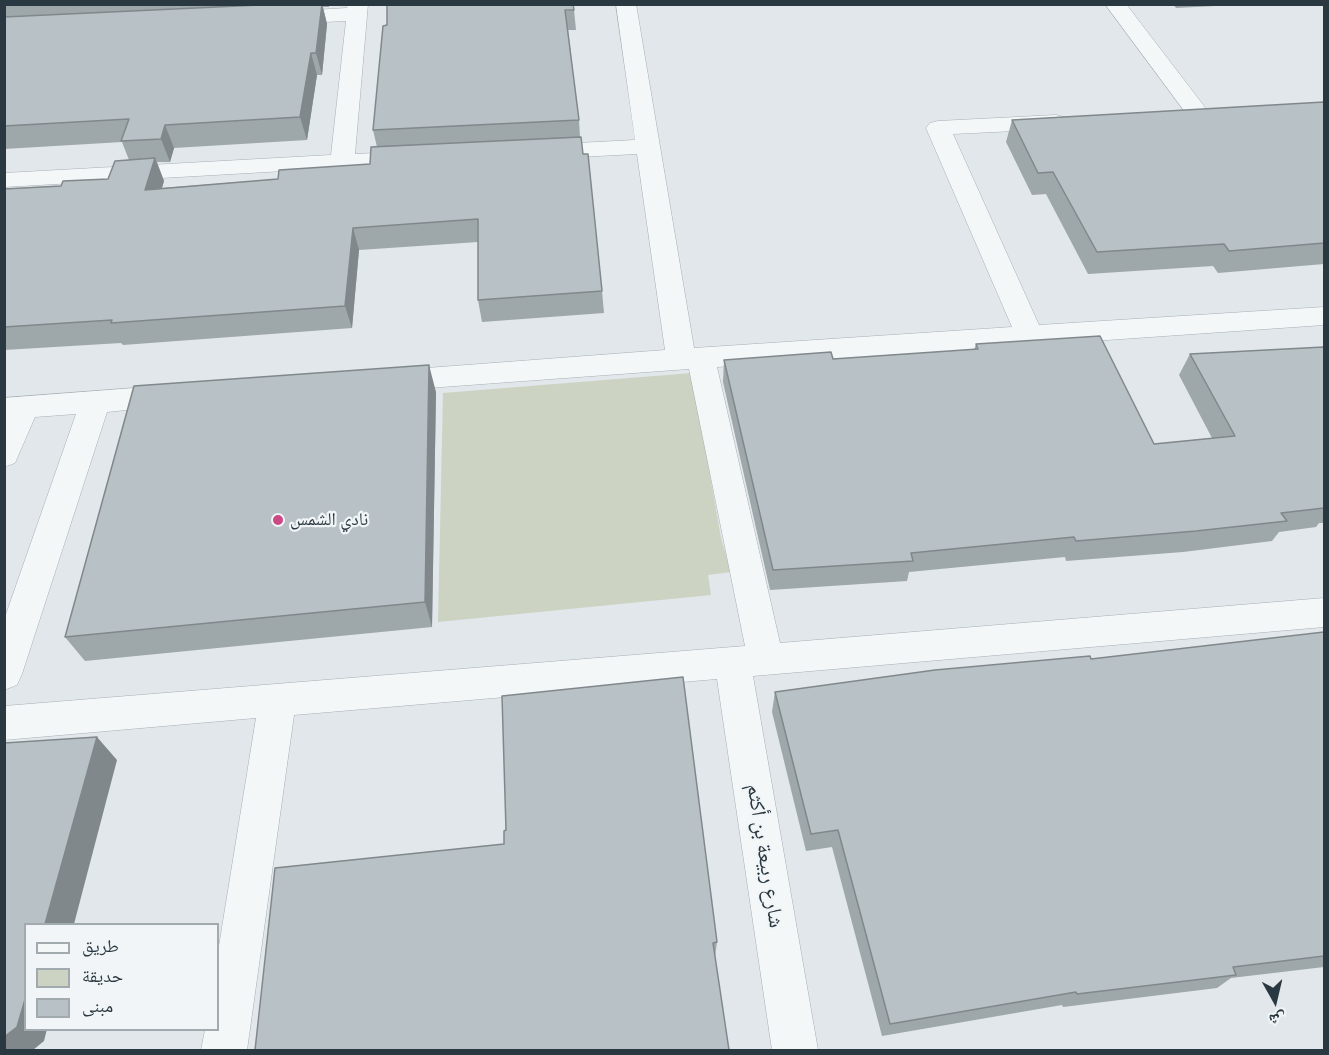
<!DOCTYPE html>
<html>
<head>
<meta charset="utf-8">
<style>
	body { margin:0 }
	#map { position:relative; width:1329px; height:1055px; overflow:hidden; background:#e1e7ea; font-family:Roboto,"Noto Naskh Arabic",sans-serif }
	canvas { display:block }
	.frame { position:absolute; inset:0; border:6px solid #2a3941; pointer-events:none }
	.legend { position:absolute; left:24px; top:923px; width:195px; height:108px; box-sizing:border-box; background:#f1f5f7; border:2px solid #a1aaae; margin:0; padding:8px 10px; list-style:none; font-size:18px; color:#2a3941 }
	.legend li { display:flex; align-items:center; gap:12px; height:30px }
	.legend b { width:30px; border:2px solid #a1aaae }
	.north { position:absolute; left:1245px; top:971px; width:60px; height:60px; -webkit-text-stroke:4px #f1f5f7; paint-order:stroke; rotate:172deg; font-size:16px; font-weight:700; line-height:24px; text-align:center; color:#2a3941 }
	.north::after { content:''; display:block; margin:auto; width:21px; height:27px; background:#2a3941; clip-path:polygon(50% 0,100% 100%,50% 72%,0 100%) }
</style>
</head>
<body>
<div id="map">
<canvas width="1329" height="1055"></canvas>
<div class="frame"></div>
<ul class="legend">
<li><b style="height:8px;background:#f4f7f8"></b>طريق</li>
<li><b style="height:16px;background:#ccd3c2"></b>حديقة</li>
<li><b style="height:16px;background:#b8c2c6"></b>مبنى</li>
</ul>
<div class="north">ش</div>
</div>
<script>
const g = document.querySelector('canvas').getContext('2d');
g.lineJoin = 'round';
function paint(path, color) { g.fillStyle = color; g.fill(path, 'evenodd'); }
function strokePath(path, color, width, dash) { g.strokeStyle = color; g.lineWidth = width; g.lineCap = dash ? 'butt' : 'round'; g.setLineDash(dash || []); g.stroke(path); }
function drawText(font, color, halo, rows, align = 'center') {
  g.font = font + ' Roboto,"Noto Naskh Arabic",sans-serif'; g.lineWidth = 4.5; g.setLineDash([]); g.textBaseline = 'middle'; g.strokeStyle = halo; g.fillStyle = color; for (const [text, x, y, turn = 0] of rows) {
    g.save(); g.translate(x, y); g.rotate((+turn || 0) * Math.PI / 180); g.textAlign = isNaN(turn) ? turn : align; if (halo) g.strokeText(text, 0, 0); g.fillText(text, 0, 0); g.restore();
  }
}
paint(new Path2D(`
	M692 373 721 538 731 572 708 575 711 595 438 622 443 393Z`), '#ccd3c2');
const minor = new Path2D(`
	M348 4H368L355 154 416 151 425 153 428 158 425 163 4 187V173L331 155 346 21 281 24 274 22 271 18 274 14 281 12 347 8Z
	M616 4H636L694 348 1012 327 926 128 930 123 938 121 1056 115 1064 117 1068 122 1064 127 1056 129 953 134 1039 325 1324 307V325L717 367 780 643 1324 598V627L753 676 818 1050H772L717 679 294 715 247 1050H201L205 1030H218V952L256 718 4 740V706L745 646 689 369 387 391 377 388 372 381 377 374 387 371 665 350 637 154 539 159 530 157 527 152 530 147 539 145 635 140Z
	M1105 4H1126L1207 110 1211 115 1207 120H1191Z
	M174 385 185 388 189 396 185 404 107 412 22 674 17 685 4 690V620L76 414 35 417 15 463 4 467V398Z`);
strokePath(minor, '#a6afb4', 1);
paint(minor, '#f4f7f8');
paint(new Path2D(`
	M4 4H329V7H323L327 24 322 75H317L307 140 174 148 170 162H157L164 181 162 188 278 179 370 164 377 147 373 130 383 26 574 10 576 30H568L579 120 580 137 602 291 604 313 482 322 478 300V242L359 250 352 328 123 345 121 343 4 350V189L61 186 108 179 129 160 122 142 4 149Z
	M1173 4H1254L1176 8Z
	M1324 102V264L1218 273 1213 266 1088 274 1046 194 1032 195 1006 142 1012 120Z
	M976 344 1154 444 1212 438 1179 375 1190 354 1324 347V523H1319L1316 527 1279 532 1272 541 1183 552 1066 561 1065 557 909 572 907 581 770 590 723 382 724 360 833 359 974 350Z
	M436 392 432 627 85 661 65 637Z
	M1324 632V967L1231 978 1217 988 1063 1007 1062 1005 882 1036 832 847 806 851 772 712 775 692 1091 659Z
	M504 844 717 942 715 957Z`), '#9ea7aa');
paint(new Path2D(`
	M322 4 327 24 322 75 316 53Z
	M311 53 317 75 307 140 300 117Z
	M165 125 174 148 170 162 161 139Z
	M155 158 164 181 155 212 145 190Z
	M353 228 359 250 352 328 345 306Z
	M429 365 436 392 432 627 425 602Z
	M97 737 117 760 74 924H45Z
	M26 996V1029H47L44 1041 33 1050H4V1037Z`), '#81888b');
const building = new Path2D(`
	M281 4H322L316 53H311L300 117 165 125 161 139 121 141 129 119 4 126V17Z
	M387 4H573L574 10H565L579 120 373 130 383 26 387 25Z
	M1324 102V243L1229 251 1224 244 1097 252 1053 172 1038 173 1012 120Z
	M581 137 583 154H588L602 291 478 300V219L353 228 345 306 111 323 112 320 4 327V189L61 186 63 181 108 179 115 161 155 158 145 190 278 179 279 170 370 164 371 147Z
	M1100 336 1154 444 1235 436 1190 354 1324 347V508L1281 513 1287 521 1196 531 1076 541 1074 537 911 553 913 561 773 570 724 360 831 352 833 359 978 349 976 344Z
	M429 365 425 602 65 637 134 386Z
	M1324 632V956L1233 967 1236 975 1077 994 1076 992 890 1024 838 830 811 834 775 692 935 670 1090 656 1091 659Z
	M683 677 717 942 713 943 729 1050H255L275 868 504 844V831L506 830 502 696Z
	M97 737 45 924H26V996L17 1027 4 1037V743Z`);
paint(building, '#b8c2c6');
strokePath(building, '#81888b', 1.5);
for (const [x, y, r, color] of [
	[278,520,6,"#cc4984"]
]) { const dot = new Path2D(); dot.arc(x, y, r, 0, 2 * Math.PI); g.fillStyle = color; g.fill(dot); strokePath(dot, '#f1f5f7', 2); }
drawText('18px', '#2a3941', '#f1f5f7', [
	["نادي الشمس",290,520]
], 'left');
drawText('21px', '#2a3941', '#f1f5f7', [
	["شارع ربيعة بن أكثم",764,856,81]
]);
</script>
</body>
</html>
